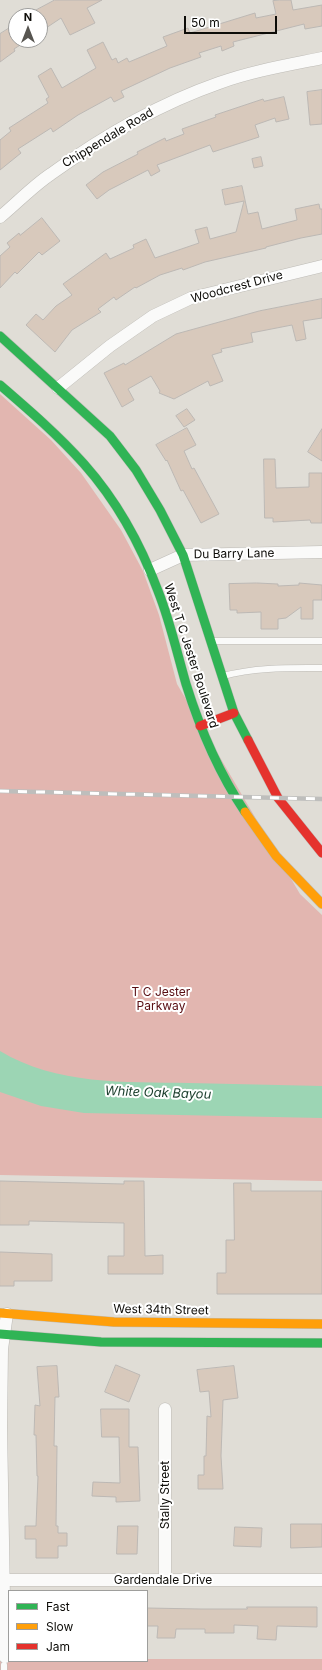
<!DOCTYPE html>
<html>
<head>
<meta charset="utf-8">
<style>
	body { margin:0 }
	#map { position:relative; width:322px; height:1670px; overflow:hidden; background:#e0ddd6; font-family:Inter,sans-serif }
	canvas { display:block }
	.legend { position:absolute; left:8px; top:1590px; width:140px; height:72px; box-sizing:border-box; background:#fff; border:1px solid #9e9e9c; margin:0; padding:5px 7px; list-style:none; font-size:12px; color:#0d0c08 }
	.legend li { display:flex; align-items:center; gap:8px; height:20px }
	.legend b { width:20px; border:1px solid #9e9e9c }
	.north { position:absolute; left:8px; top:8px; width:40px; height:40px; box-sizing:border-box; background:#fff; border:1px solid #9e9e9c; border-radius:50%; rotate:0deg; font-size:11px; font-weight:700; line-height:16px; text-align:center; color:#0d0c08 }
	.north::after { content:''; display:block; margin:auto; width:14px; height:18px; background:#575550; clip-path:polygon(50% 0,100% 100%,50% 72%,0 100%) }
	.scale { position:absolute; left:184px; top:16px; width:93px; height:18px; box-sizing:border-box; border:2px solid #0d0c08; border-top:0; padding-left:5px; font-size:12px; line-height:14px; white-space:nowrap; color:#0d0c08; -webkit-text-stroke:3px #fff; paint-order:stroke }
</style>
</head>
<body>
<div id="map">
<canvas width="322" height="1670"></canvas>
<ul class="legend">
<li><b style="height:5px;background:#30b455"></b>Fast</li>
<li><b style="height:5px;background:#ff9f0a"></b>Slow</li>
<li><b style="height:5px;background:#e5322d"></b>Jam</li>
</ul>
<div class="north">N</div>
<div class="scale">50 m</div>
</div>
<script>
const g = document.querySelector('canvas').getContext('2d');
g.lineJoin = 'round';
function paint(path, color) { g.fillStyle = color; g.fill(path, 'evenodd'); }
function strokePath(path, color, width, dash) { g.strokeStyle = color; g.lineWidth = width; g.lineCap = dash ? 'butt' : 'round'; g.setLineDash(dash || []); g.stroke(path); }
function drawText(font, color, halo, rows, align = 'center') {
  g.font = font + ' Inter,sans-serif'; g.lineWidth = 4; g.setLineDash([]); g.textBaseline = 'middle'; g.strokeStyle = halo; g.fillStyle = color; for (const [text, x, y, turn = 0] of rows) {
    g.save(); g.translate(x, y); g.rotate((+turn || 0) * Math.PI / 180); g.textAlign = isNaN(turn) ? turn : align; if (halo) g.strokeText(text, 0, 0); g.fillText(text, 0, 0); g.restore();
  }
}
paint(new Path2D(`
	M0 394 51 440 81 473 121 530 143 571 159 615 177 684 300 894 322 915V1181L0 1175Z
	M147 1659H322V1670H0V1660L147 1661Z`), '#e2b6b0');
paint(new Path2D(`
	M0 1051C56 1085 125 1082 189 1083 233 1084 278 1085 322 1086V1118L84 1113 41 1106 0 1092Z`), '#9cd5b4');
const building = new Path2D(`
	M55 0H102L87 8 95 23 70 35 61 18 40 32V16H25Z
	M280 0H291L293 10 322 5V26L305 29 304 24 233 42 234 46 222 51 221 46 199 53 201 57 170 68 121 91 124 97 114 102 111 97 78 115 53 132 51 128 18 149 21 153 0 170V140L11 131 9 128 48 103 46 99 49 97 38 76 51 68 62 88 96 68 87 50 103 42 112 60 116 58 118 63 127 58 129 62 167 46 163 37 188 28 190 33 255 13 256 18 276 14 273 1Z
	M16 24V40H28L14 49 15 51 0 62V34Z
	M322 90V124L310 125 307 92Z
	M284 97 289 119 276 122 275 118 255 125 259 137 213 152 210 145 157 165 160 171 151 176 148 170 109 190 97 199 86 185 103 172 138 154 137 152 165 138 166 141 184 134 182 129 216 117 215 115 263 99 264 101Z
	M261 157 263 166 254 168 252 159Z
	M242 186 248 214 258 212 262 229 297 220 295 209 319 204 320 209H322V234L301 238 266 247V248L205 262 183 270 182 268 160 275 136 288 135 287 116 300 114 297 98 309 101 312 72 330 55 352 26 325 36 314 43 320 56 306 72 295 63 284 106 253 110 259 134 248 133 245 146 239 155 258 199 243 195 230 207 227 210 239 236 232 244 201 225 205 222 190Z
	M42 218 60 241 42 255 39 252 17 274 15 272 0 288V256L10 247 7 243 19 233 20 235Z
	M322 299V318L303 321 306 339 296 341 292 325 251 333 253 342 221 349 222 352 212 355 223 381 210 386 208 381 174 399 159 393 160 391 151 376 128 389 134 400 122 407 104 373 124 363 125 365 176 334 259 311Z
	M187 409 195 420 184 427 176 416Z
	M187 428 196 445 184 451 192 469 194 468 219 514 201 523 183 490 181 491 167 460 166 461 156 445Z
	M322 429V461L308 452Z
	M264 459H275L276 488 309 487V473H322V523H311L310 520 273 522V518H265Z
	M257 583 278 584V586L299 585V583L322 585V600H313V619H301V607L286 618 278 619V629H261V612L237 613V610H230L229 584Z
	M0 1181 124 1184V1181H144L145 1256 163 1255V1274H108V1256H124V1223L29 1221V1225H0Z
	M234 1183H251V1191H322V1294H217V1273H226V1240H234Z
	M0 1252 52 1254V1281H14V1286H0Z
	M116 1365 140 1375 129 1402 105 1392Z
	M57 1366 59 1397H55L54 1446H57L56 1526H58V1533H67V1546H58V1558H36V1539H25V1526H36L38 1476H37L36 1435H34L35 1405 40 1406 37 1367Z
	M234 1366 238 1398 223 1400 221 1456 223 1489H198V1475H204V1456H206L207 1416 211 1417 209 1391 200 1392 197 1370Z
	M101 1409H129V1447H138L140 1501 116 1502V1497L92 1496 93 1482 120 1483 119 1437H102Z
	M291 1524H322V1547L291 1548Z
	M118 1526H138L137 1554H117Z
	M235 1527 262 1528 261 1547 234 1546Z
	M247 1607H317V1627L277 1626 276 1640 257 1639 258 1626 234 1625V1633H205V1629H176L175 1638H157L158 1626H147V1608L201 1609H247Z`);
paint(building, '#d8c9bc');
strokePath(building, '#bcb8b4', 1);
const lane = new Path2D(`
	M212 641H322
	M223 676C256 667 289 668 322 668
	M4 1665V1670`);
const street = new Path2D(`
	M0 217C17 203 33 186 51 174 102 137 159 104 219 83 252 71 288 65 322 58
	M58 388 110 346 153 316 191 298 322 266
	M150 570 183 555 322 552
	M165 1409V1580
	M4 1580H322
	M5 1657 1 1427 2 1349 7 1314`);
const fast = new Path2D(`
	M0 336 110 436 136 470 160 510 183 555 234 713 248 740
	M0 385C29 410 58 435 84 464 116 500 141 545 158 591 170 621 177 653 186 684 200 729 219 773 245 812
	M0 1334 101 1342 322 1343`);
const slow = new Path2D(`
	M245 812 276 856 322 904
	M0 1313 114 1322 322 1324`);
const jam = new Path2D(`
	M200 726 234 713
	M248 740 278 798 322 853`);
strokePath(lane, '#bdbbb6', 7);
strokePath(street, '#bdbbb6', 13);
strokePath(fast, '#bdbbb6', 10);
strokePath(slow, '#bdbbb6', 10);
strokePath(jam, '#bdbbb6', 10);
strokePath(lane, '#fafaf9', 6);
strokePath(street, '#fafaf9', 12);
strokePath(fast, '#30b455', 9);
strokePath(slow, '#ff9f0a', 9);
strokePath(jam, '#e5322d', 9);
const rail = new Path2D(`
	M0 791 322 799`);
strokePath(rail, '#bebebc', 4.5);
strokePath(rail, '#fff', 3, [9]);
drawText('12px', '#0d0c08', '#fff', [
	["Chippendale Road",108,138,-31],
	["Woodcrest Drive",237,287,-15],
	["Du Barry Lane",234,554,-1],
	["West T C Jester Boulevard",191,656,72],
	["West 34th Street",161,1310,1],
	["Stally Street",165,1495,-90],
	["Gardendale Drive",163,1580]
]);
drawText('12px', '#580d12', '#fff', [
	["T C Jester",161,992],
	["Parkway",161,1006]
]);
drawText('italic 13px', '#193d2b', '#fff', [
	["White Oak Bayou",158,1093,2]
]);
</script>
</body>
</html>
